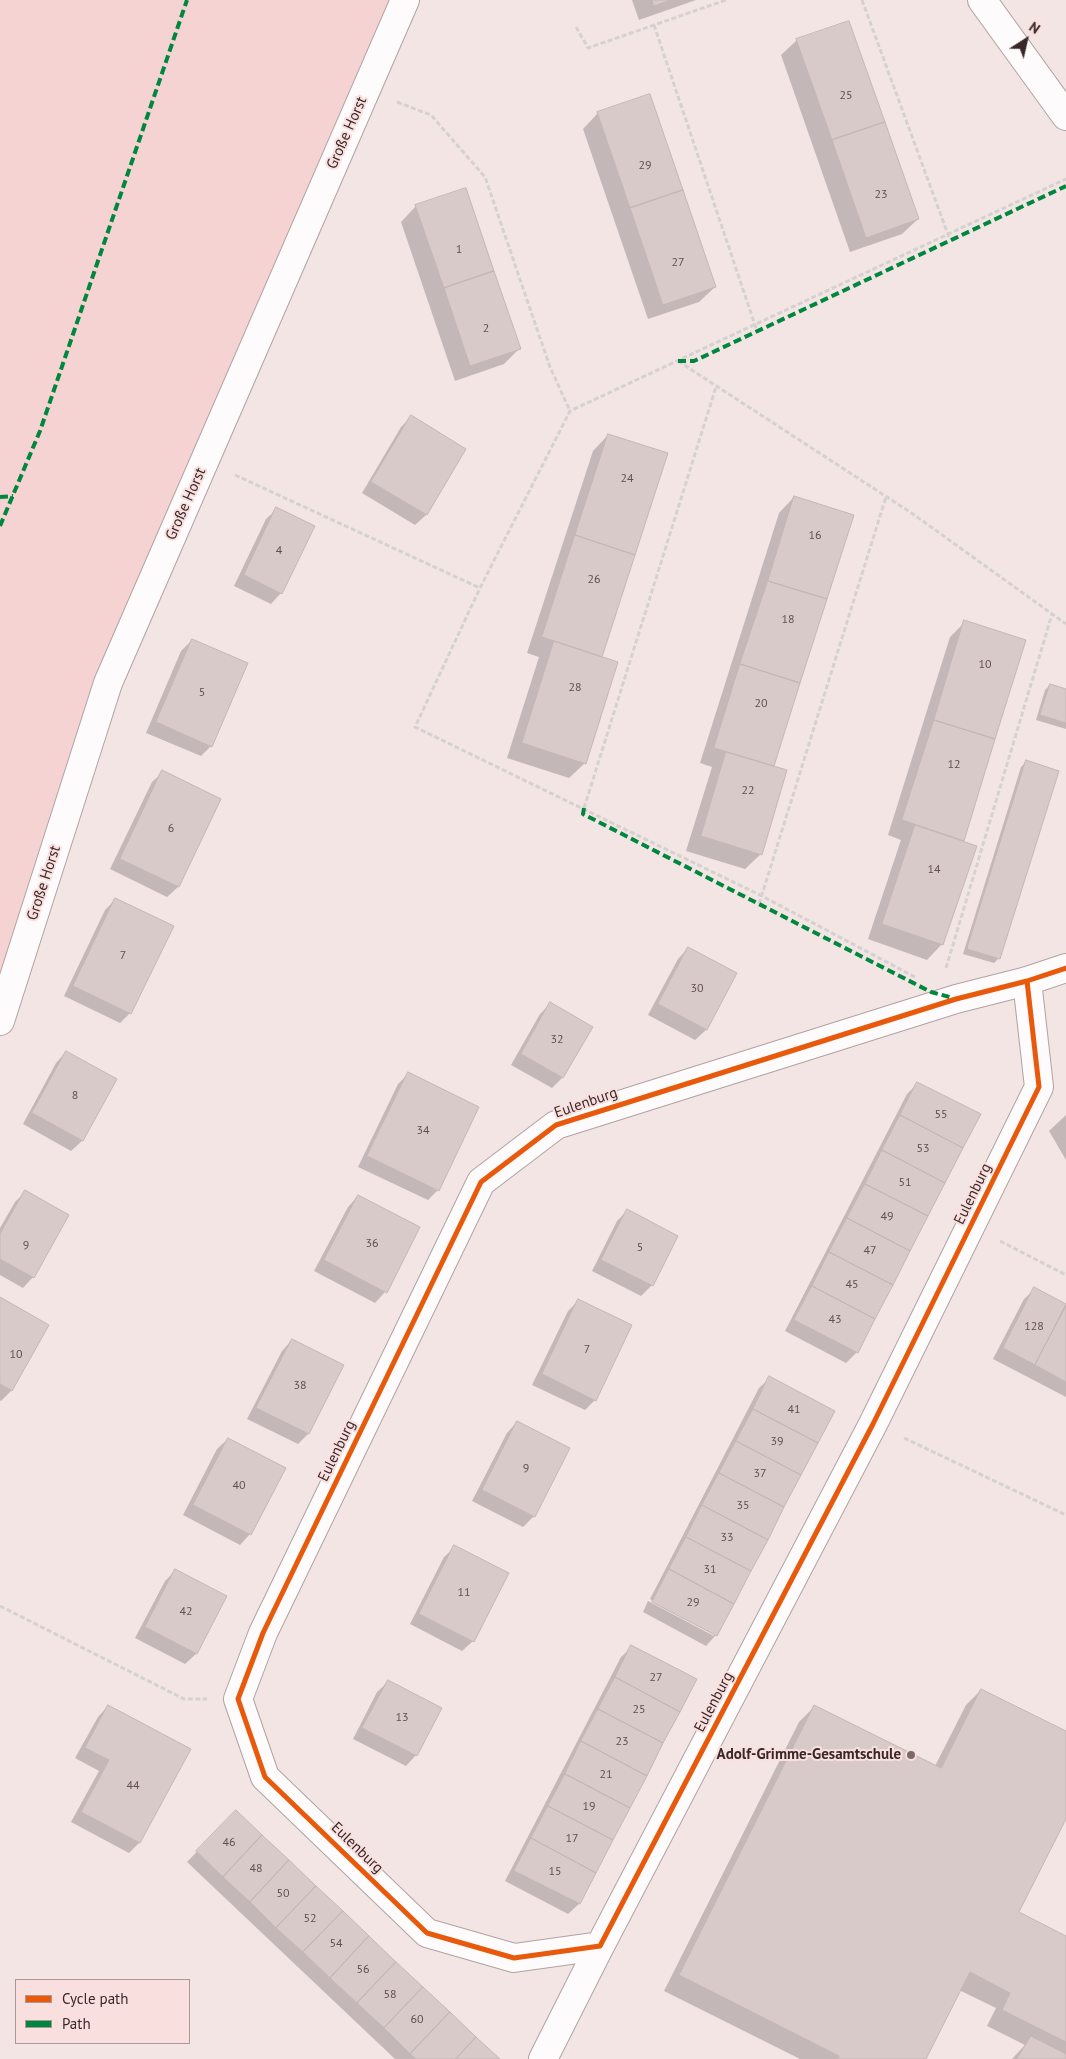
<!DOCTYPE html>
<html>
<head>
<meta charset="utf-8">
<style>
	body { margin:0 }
	#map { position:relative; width:1066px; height:2059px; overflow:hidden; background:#f4e5e5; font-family:"PT Sans",sans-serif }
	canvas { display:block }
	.legend { position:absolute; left:15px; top:1979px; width:175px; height:65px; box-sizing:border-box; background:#fadfdf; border:1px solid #ac9696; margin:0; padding:6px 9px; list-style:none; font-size:15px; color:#382828 }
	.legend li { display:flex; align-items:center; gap:10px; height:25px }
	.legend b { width:25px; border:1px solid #ac9696 }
	.north { position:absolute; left:1001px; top:15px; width:50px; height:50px; -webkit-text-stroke:4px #fadfdf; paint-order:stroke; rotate:35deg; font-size:14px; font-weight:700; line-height:20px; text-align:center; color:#382828 }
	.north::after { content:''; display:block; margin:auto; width:18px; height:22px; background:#382828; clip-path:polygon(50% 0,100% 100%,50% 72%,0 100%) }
</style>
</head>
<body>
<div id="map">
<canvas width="1066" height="2059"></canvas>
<ul class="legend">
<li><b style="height:6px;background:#e8590c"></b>Cycle path</li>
<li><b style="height:6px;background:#00873e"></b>Path</li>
</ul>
<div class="north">N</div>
</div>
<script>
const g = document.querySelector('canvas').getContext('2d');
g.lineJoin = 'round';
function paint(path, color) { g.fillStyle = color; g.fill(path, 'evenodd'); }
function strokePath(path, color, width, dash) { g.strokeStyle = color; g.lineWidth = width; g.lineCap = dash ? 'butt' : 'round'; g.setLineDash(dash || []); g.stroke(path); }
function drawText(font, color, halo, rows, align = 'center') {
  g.font = font + ' "PT Sans",sans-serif'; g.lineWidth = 4; g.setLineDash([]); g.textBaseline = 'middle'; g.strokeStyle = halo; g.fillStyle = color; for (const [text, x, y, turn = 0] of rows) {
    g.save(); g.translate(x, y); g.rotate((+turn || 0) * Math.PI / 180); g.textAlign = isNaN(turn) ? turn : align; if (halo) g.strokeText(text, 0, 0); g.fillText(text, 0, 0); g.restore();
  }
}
paint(new Path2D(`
	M0 0H405L108 683 0 1021Z`), '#f5d3d3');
paint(new Path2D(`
	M632 0H696L639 20Z
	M797 40 918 219 902 234 850 252 781 55Z
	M598 113 715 287 699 302 648 319 583 129Z
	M416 206 519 349 504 364 455 381 401 222Z
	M411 417 465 449 426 515 415 525 362 493 401 427Z
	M608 435 601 658 585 763 569 778 507 758 539 657 527 653 593 451Z
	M794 497 853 516 773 767 761 854 745 869 686 851 712 767 700 763 779 513Z
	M277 509 281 593 271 604 234 586 266 519Z
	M965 622 1024 640 962 842 942 944 927 960 868 939 901 840 888 835 950 637Z
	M192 640 211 746 201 756 146 733 181 651Z
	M1050 685 1066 690V729L1036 720 1045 690Z
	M1026 762 999 958 994 963 963 954 1021 767Z
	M163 772 220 800 178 887 167 897 110 869 152 782Z
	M116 899 130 1013 120 1023 64 996 105 910Z
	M688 948 736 973 706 1030 695 1040 648 1015 678 959Z
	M550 1004 562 1078 552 1088 511 1065 540 1014Z
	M66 1052 116 1079 82 1141 71 1151 23 1124 56 1063Z
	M408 1074 438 1190 428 1200 358 1167 398 1084Z
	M918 1083 857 1352 846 1363 785 1331 907 1094Z
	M1066 1115V1160L1049 1131Z
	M25 1192 33 1277 23 1288 0 1275V1228L15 1202Z
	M358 1196 419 1228 385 1292 375 1303 314 1271 348 1207Z
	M627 1211 677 1236 652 1285 641 1296 592 1271 617 1221Z
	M1035 1289 1066 1305V1397L993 1359 1024 1299Z
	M0 1299 11 1391 1 1401 0 1400Z
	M578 1301 595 1400 585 1410 532 1385 568 1311Z
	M292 1340 342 1365 308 1434 298 1444 247 1419 282 1351Z
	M770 1378 716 1635 706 1646 643 1612 648 1601 714 1636V1633L650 1599 759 1388Z
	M517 1422 569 1449 534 1516 523 1527 472 1501 507 1433Z
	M228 1439 250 1534 240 1545 183 1515 217 1449Z
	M455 1547 473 1641 462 1651 410 1624 444 1557Z
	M176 1570 226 1597 196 1654 185 1664 135 1638 165 1581Z
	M632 1647 696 1680 579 1904 568 1914 505 1881 621 1657Z
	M388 1682 416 1755 406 1766 353 1739 377 1692Z
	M981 1690 1066 1733V1817L1018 1913 1066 1937V2059H1012L1025 2045 987 2026 996 2008 959 1990 925 2059H800L664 1991 799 1722 815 1706 935 1766 966 1705Z
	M108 1706 189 1750 139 1843 129 1853 71 1822 99 1771 75 1758 98 1717Z
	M225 1822 498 2059H395L187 1862Z`), '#0003');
const building = new Path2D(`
	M652 0H671L654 6Z
	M849 21 885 122 832 140 796 39Z
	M650 94 683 190 630 208 597 112Z
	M885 122 919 219 866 238 832 140Z
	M466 188 494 271 444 288 415 205Z
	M683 190 716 287 663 305 630 208Z
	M494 271 521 349 470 366 444 288Z
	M411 415 466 449 427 515 371 482Z
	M608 434 668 453 635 555 575 535Z
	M794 496 854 515 827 599 768 581Z
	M276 507 315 526 282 594 244 575Z
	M575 535 635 555 602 657 542 637Z
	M768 581 827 599 800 683 740 664Z
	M964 620 1026 640 995 739 934 720Z
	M192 639 248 663 212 747 156 722Z
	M554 641 618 662 586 764 522 743Z
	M740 664 800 683 774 766 714 748Z
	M1050 684 1066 689V723L1040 715Z
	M934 720 995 739 964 841 902 820Z
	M726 752 787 770 762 855 701 836Z
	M1026 760 1059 771 1000 959 967 949Z
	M162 770 221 799 179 887 120 859Z
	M915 825 977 846 943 945 882 924Z
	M115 898 174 926 131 1014 73 986Z
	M688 947 737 973 707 1030 658 1004Z
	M550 1002 593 1027 563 1078 521 1054Z
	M66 1051 117 1079 83 1141 32 1113Z
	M408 1072 479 1107 439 1191 367 1156Z
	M917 1082 981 1114 963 1148 900 1115Z
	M900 1115 963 1148 945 1183 882 1150Z
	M882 1150 945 1183 928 1216 865 1184Z
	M865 1184 928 1216 910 1251 847 1218Z
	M25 1190 69 1215 34 1278 0 1259V1234Z
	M358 1195 420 1227 387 1293 324 1260Z
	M627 1209 678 1236 653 1286 601 1260Z
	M847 1218 910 1251 893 1285 829 1252Z
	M829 1252 893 1285 875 1319 812 1286Z
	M812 1286 875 1319 858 1353 794 1320Z
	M1034 1287 1066 1304 1035 1365 1003 1348Z
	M0 1297 49 1325 12 1391 0 1384Z
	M578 1299 632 1325 596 1401 542 1374Z
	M1066 1306V1382L1035 1365Z
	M292 1339 344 1365 309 1434 256 1408Z
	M769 1376 835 1411 818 1443 753 1409Z
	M753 1409 818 1443 801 1475 736 1441Z
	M517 1421 570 1448 535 1517 482 1490Z
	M228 1438 286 1468 251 1535 193 1505Z
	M736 1441 801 1475 784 1507 719 1473Z
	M719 1473 784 1507 768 1540 702 1505Z
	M702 1505 768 1540 751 1571 686 1537Z
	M686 1537 751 1571 734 1604 669 1569Z
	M454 1545 509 1573 474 1642 419 1614Z
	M175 1569 227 1596 197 1654 145 1627Z
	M669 1569 734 1604 717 1636 652 1602Z
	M631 1645 697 1679 680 1712 615 1677Z
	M615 1677 680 1712 663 1743 598 1709Z
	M388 1680 442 1708 417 1756 362 1728Z
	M981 1689 1066 1731V1819L1019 1912 1066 1936V2042L1002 2010 1010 1993 970 1972 926 2059H838L839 2056 679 1975 814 1705 941 1768Z
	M108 1705 191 1749 140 1843 81 1812 109 1760 85 1748Z
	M598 1709 663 1743 647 1776 581 1741Z
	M581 1741 647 1776 630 1808 565 1774Z
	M565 1774 630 1808 613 1840 548 1806Z
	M548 1806 613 1840 596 1873 531 1838Z
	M236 1810 262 1835 223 1877 196 1851Z
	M262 1835 289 1860 250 1902 223 1877Z
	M531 1838 596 1873 580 1904 514 1871Z
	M289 1860 316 1886 276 1928 250 1902Z
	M316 1886 343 1911 303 1952 276 1928Z
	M343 1911 369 1936 330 1978 303 1952Z
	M369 1936 396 1962 357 2003 330 1978Z
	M396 1962 423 1987 384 2028 357 2003Z
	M423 1987 450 2012 410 2054 384 2028Z
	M450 2012 476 2037 456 2059H416L410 2054Z
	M1031 2036 1066 2054V2059H1017Z
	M476 2037 500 2059H456Z`);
paint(building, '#d9caca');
strokePath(building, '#c5b6b6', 1);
const minor = new Path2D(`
	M982 0 1066 116
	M1027 981 1039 1087 873 1424 600 1946 514 1958 427 1933 265 1777 238 1699 263 1633 481 1182 556 1125 956 999 1027 981 1066 968
	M0 1021 108 683 405 0
	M543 2059 600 1946`);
strokePath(minor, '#b1a3a3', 30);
strokePath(new Path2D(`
	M862 0 950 240
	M654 25 757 331
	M576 27 588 48 726 0
	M397 102 431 115 485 177 550 367 570 411
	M678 361 913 514 1066 624
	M235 475 480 588
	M584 808 716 387
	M759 904 886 497
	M946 968 1052 614
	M915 977 762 896 415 727 480 588 570 411 1066 179
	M1000 1241 1066 1275
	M904 1438 1066 1515
	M0 1606 184 1699H207`), '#d6d1d1', 3, [5, 2.5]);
strokePath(minor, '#fdfbfb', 28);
strokePath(new Path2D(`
	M678 361H694L1066 186
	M0 497 13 496
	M0 526 40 431 187 0
	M584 808 583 814 931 992 953 998`), '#00873e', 4, [8, 4]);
strokePath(new Path2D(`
	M1027 981 1039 1087 873 1424 600 1946 514 1958 427 1933 265 1777 238 1699 263 1633 481 1182 556 1125 956 999 1027 981 1066 968`), '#e8590c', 5);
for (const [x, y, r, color] of [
	[911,1755,5,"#7a6a6a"]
]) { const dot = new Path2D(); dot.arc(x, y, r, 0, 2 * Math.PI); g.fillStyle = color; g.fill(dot); strokePath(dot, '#fadfdf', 2); }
drawText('12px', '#605050', null, [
	["25",846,96],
	["29",645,166],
	["23",881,195],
	["1",459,250],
	["27",678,263],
	["2",486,329],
	["24",627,479],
	["16",815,536],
	["4",279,551],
	["26",594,580],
	["18",788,620],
	["10",985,665],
	["28",575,688],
	["5",202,693],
	["20",761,704],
	["12",954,765],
	["22",748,791],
	["6",171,829],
	["14",934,870],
	["7",123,956],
	["30",697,989],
	["32",557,1040],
	["8",75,1096],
	["55",941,1115],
	["34",423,1131],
	["53",923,1149],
	["51",905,1183],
	["49",887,1217],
	["36",372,1244],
	["9",26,1246],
	["5",640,1248],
	["47",870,1251],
	["45",852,1285],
	["43",835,1320],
	["128",1034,1327],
	["7",587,1350],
	["10",16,1355],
	["38",300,1386],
	["41",794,1410],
	["39",777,1442],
	["9",526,1469],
	["37",760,1474],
	["40",239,1486],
	["35",743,1506],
	["33",727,1538],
	["31",710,1570],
	["11",464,1593],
	["29",693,1603],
	["42",186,1612],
	["27",656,1678],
	["25",639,1710],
	["13",402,1718],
	["23",622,1742],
	["21",606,1775],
	["44",133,1786],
	["19",589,1807],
	["17",572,1839],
	["46",229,1843],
	["48",256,1869],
	["15",555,1872],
	["50",283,1894],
	["52",310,1919],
	["54",336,1944],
	["56",363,1970],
	["58",390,1995],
	["60",417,2020]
]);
drawText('15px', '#382828', '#fadfdf', [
	["Große Horst",347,133,-66],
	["Große Horst",186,504,-66],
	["Große Horst",44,883,-72],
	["Eulenburg",586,1103,-19],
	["Eulenburg",973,1194,-64],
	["Eulenburg",337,1451,-64],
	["Eulenburg",714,1702,-62],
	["Eulenburg",357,1848,44]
]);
drawText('bold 15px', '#382828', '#fadfdf', [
	["Adolf-Grimme-Gesamtschule",901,1755]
], 'right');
</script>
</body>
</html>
